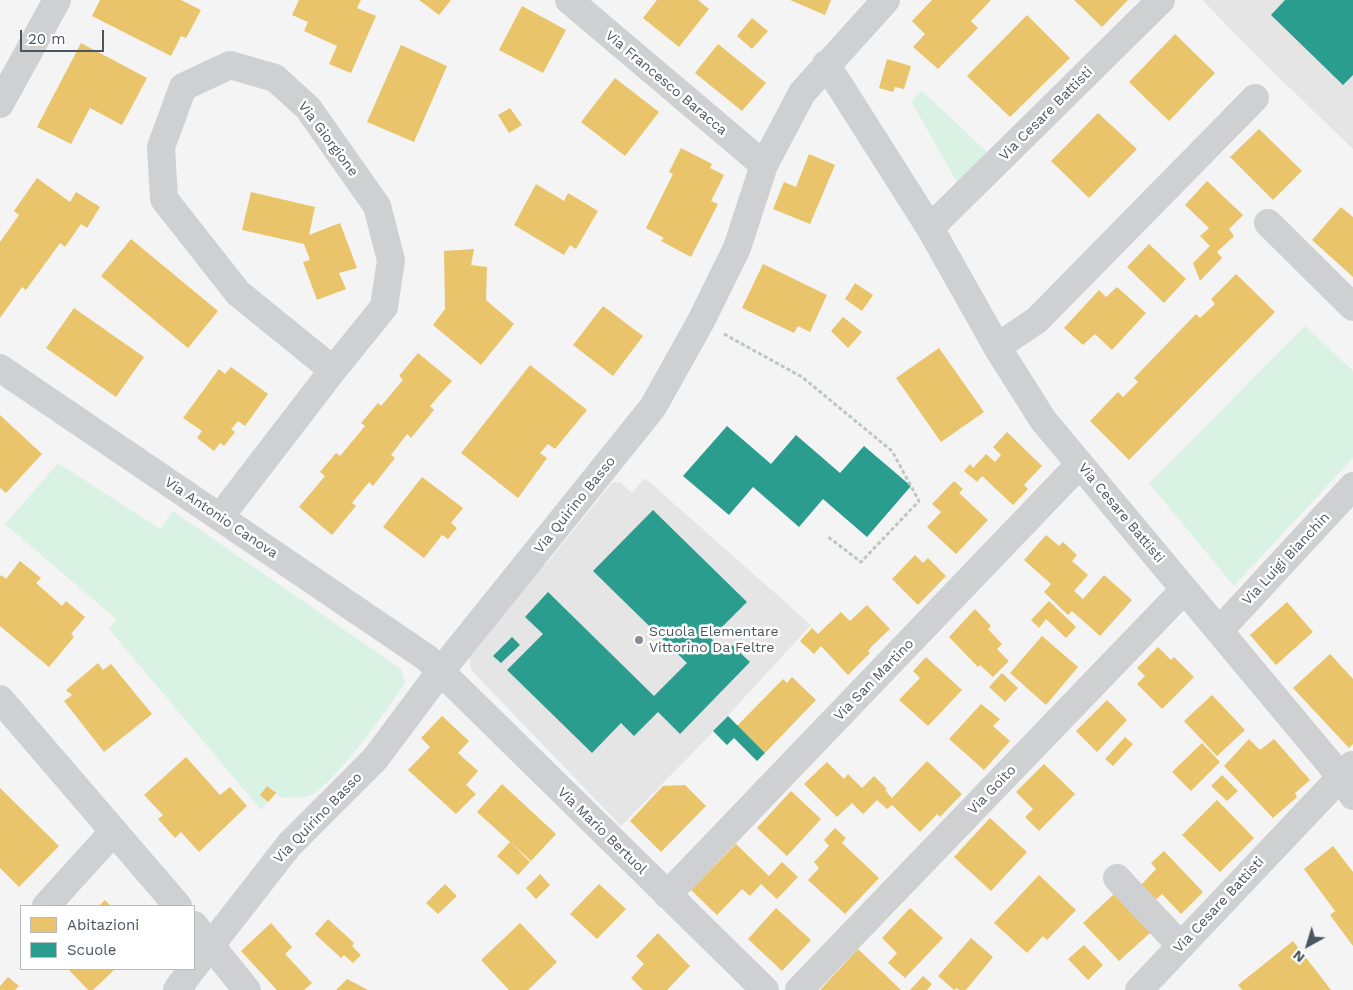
<!DOCTYPE html>
<html>
<head>
<meta charset="utf-8">
<style>
	body { margin:0 }
	#map { position:relative; width:1353px; height:990px; overflow:hidden; background:#f4f4f4; font-family:"Work Sans",sans-serif }
	canvas { display:block }
	.legend { position:absolute; left:20px; top:905px; width:175px; height:65px; box-sizing:border-box; background:#fff; border:1px solid #b7bbc0; margin:0; padding:6px 9px; list-style:none; font-size:15px; color:#4a5661 }
	.legend li { display:flex; align-items:center; gap:10px; height:25px }
	.legend b { width:25px; border:1px solid #b7bbc0 }
	.north { position:absolute; left:1283px; top:920px; width:50px; height:50px; -webkit-text-stroke:4px #fff; paint-order:stroke; rotate:219deg; font-size:14px; font-weight:700; line-height:20px; text-align:center; color:#4a5661 }
	.north::after { content:''; display:block; margin:auto; width:18px; height:22px; background:#4a5661; clip-path:polygon(50% 0,100% 100%,50% 72%,0 100%) }
	.scale { position:absolute; left:20px; top:30px; width:84px; height:22px; box-sizing:border-box; border:2px solid #4a5661; border-top:0; padding-left:6px; font-size:15px; line-height:18px; white-space:nowrap; color:#4a5661; -webkit-text-stroke:4px #fff; paint-order:stroke }
</style>
</head>
<body>
<div id="map">
<canvas width="1353" height="990"></canvas>
<ul class="legend">
<li><b style="height:14px;background:#e9c46a"></b>Abitazioni</li>
<li><b style="height:14px;background:#2a9d8f"></b>Scuole</li>
</ul>
<div class="north">N</div>
<div class="scale">20 m</div>
</div>
<script>
const g = document.querySelector('canvas').getContext('2d');
g.lineJoin = 'round';
function paint(path, color) { g.fillStyle = color; g.fill(path, 'evenodd'); }
function strokePath(path, color, width, dash) { g.strokeStyle = color; g.lineWidth = width; g.lineCap = dash ? 'butt' : 'round'; g.setLineDash(dash || []); g.stroke(path); }
function drawText(font, color, halo, rows, align = 'center') {
  g.font = font + ' "Work Sans",sans-serif'; g.lineWidth = 5; g.setLineDash([]); g.textBaseline = 'middle'; g.strokeStyle = halo; g.fillStyle = color; for (const [text, x, y, turn = 0] of rows) {
    g.save(); g.translate(x, y); g.rotate((+turn || 0) * Math.PI / 180); g.textAlign = isNaN(turn) ? turn : align; if (halo) g.strokeText(text, 0, 0); g.fillText(text, 0, 0); g.restore();
  }
}
paint(new Path2D(`
	M1202 0H1353V149L1269 68Z
	M645 478 811 625 710 735 621 826 471 670 469 656 544 563 546 564 612 483 620 482 632 493Z`), '#e6e5e6');
paint(new Path2D(`
	M922 91 987 152 957 182 911 101Z
	M1305 326 1353 371V458L1234 586 1149 483Z
	M58 463 160 529 173 511 401 669 405 683C389 706 332 789 308 796 300 798 290 797 281 798L276 793 261 810 109 629 116 619 5 524Z`), '#d9f2e3');
paint(new Path2D(`
	M100 0H181L201 10 186 38 181 36 171 56 92 16Z
	M299 0H361L357 8 376 16 351 73 329 64 337 46 304 31 308 22 292 15Z
	M419 0H451L439 15Z
	M657 0H698L709 9 679 47 643 18Z
	M790 0H831L825 15Z
	M932 0H991L971 21 978 28 938 69 913 47 925 34 912 21Z
	M1074 0H1128L1102 27Z
	M522 6 566 30 543 73 499 50Z
	M1027 15 1070 58 1010 117 967 76Z
	M752 18 768 31 752 49 737 36Z
	M1175 34 1215 73 1169 121 1129 82Z
	M81 43 147 78 122 125 90 108 71 144 37 127Z
	M718 44 766 83 742 111 695 73Z
	M401 45 447 66 414 142 367 122Z
	M887 59 911 66 904 89 895 87 893 92 879 88Z
	M615 78 659 112 625 156 581 122Z
	M510 108 522 125 509 133 498 115Z
	M1098 113 1137 149 1089 198 1051 161Z
	M1259 129 1302 171 1273 200 1230 157Z
	M681 148 712 164 710 168 724 175 711 201 718 204 691 257 661 241 664 238 646 228 673 174 669 172Z
	M809 154 835 165 810 224 773 209 784 182 796 187Z
	M37 178 70 202 76 192 100 207 87 228 81 224 65 247 60 243 26 290 22 287 0 318V242L19 215 14 211Z
	M1207 181 1243 215 1229 229 1234 236 1217 252 1222 258 1200 281 1193 263 1210 246 1200 236 1209 228 1185 205Z
	M536 184 564 201 568 193 598 211 576 249 570 245 564 255 514 225Z
	M251 192 315 207 309 235 340 223 357 268 339 273 346 289 317 300 303 262 310 260 304 244 242 230Z
	M1341 207 1353 217V277L1312 240Z
	M131 239 218 311 188 348 101 276Z
	M1149 244 1186 279 1164 303 1127 267Z
	M474 249 471 265 487 267 486 300 514 324 481 365 433 325 445 309 444 251Z
	M763 264 827 295 810 332 798 326 794 333 742 308Z
	M1236 274 1275 312 1129 460 1090 421 1118 392 1123 397 1138 382 1134 378 1196 314 1200 318 1215 304 1211 299Z
	M855 283 873 295 862 311 845 299Z
	M1117 287 1146 313 1112 350 1095 334 1083 345 1064 328 1099 290 1106 297Z
	M603 306 643 336 613 376 573 345Z
	M74 308 144 357 116 397 46 348Z
	M843 317 862 332 848 348 831 331Z
	M939 348 984 412 941 442 896 378Z
	M418 353 452 381 430 406 434 410 411 438 407 434 391 455 395 458 373 486 369 482 352 503 356 506 332 535 299 507 325 476 320 472 336 453 340 456 365 426 361 423 378 403 381 406 403 380 399 376Z
	M530 365 587 410 555 449 548 444 540 453 547 458 518 498 461 453Z
	M231 367 268 394 245 426 238 421 231 429 235 432 224 446 220 443 214 451 197 438 202 431 183 418 219 369 225 374Z
	M0 415 42 454 6 493 0 488Z
	M1007 432 1042 466 1024 485 1028 489 1013 505 982 476 977 482 964 471 970 464 973 468 986 454 995 462 1001 455 993 447Z
	M422 477 463 508 451 523 457 528 448 539 442 535 424 558 383 527Z
	M954 481 963 489 959 493 988 520 956 554 927 527 941 512 932 504Z
	M1046 535 1059 546 1063 542 1077 555 1072 561 1088 575 1074 591 1083 599 1104 575 1132 600 1100 636 1072 611 1068 615 1044 592 1051 584 1024 560Z
	M915 555 923 563 928 558 946 576 918 605 892 579Z
	M20 561 41 578 36 583 62 606 66 601 85 617 71 634 74 637 49 667 0 626V577L1 575 6 579Z
	M1049 601 1076 627 1066 638 1046 619 1039 628 1031 620Z
	M1287 602 1313 632 1276 665 1250 635Z
	M867 605 890 629 872 646 868 651 870 653 848 675 821 646 814 654 800 641 812 628 818 634 841 612 850 621Z
	M975 609 991 626 988 629 1002 644 997 649 1009 661 993 677 980 665 978 667 949 637Z
	M1042 636 1078 667 1046 705 1010 673Z
	M1158 647 1171 660 1174 657 1194 677 1162 709 1137 684 1145 676 1137 668Z
	M1330 654 1353 679V744L1349 748 1293 688Z
	M926 657 962 690 928 726 899 700 920 678 913 671Z
	M98 663 103 670 111 664 152 714 104 752 64 701 72 695 66 690Z
	M1002 673 1018 688 1005 702 989 687Z
	M792 677 816 700 765 753 737 726 783 679 787 683Z
	M1212 695 1245 730 1217 756 1184 721Z
	M1107 700 1127 720 1097 752 1076 731Z
	M981 704 1000 719 993 726 1010 741 984 770 949 739Z
	M442 716 469 741 458 753 478 771 466 785 476 794 456 814 408 770 430 747 421 738Z
	M1125 737 1133 744 1113 766 1105 759Z
	M1249 739 1260 750 1274 739 1310 780 1295 793 1297 797 1273 818 1224 766Z
	M1202 743 1220 762 1191 791 1172 772Z
	M186 757 220 795 230 787 247 806 199 852 181 832 175 838 158 819 163 815 144 795Z
	M927 761 962 794 940 817 937 814 920 832 892 805 887 809 877 800 863 814 852 803 837 817 804 784 827 762 844 779 848 774 862 788 874 776 887 789 885 790 892 798Z
	M1044 764 1075 794 1039 831 1025 817 1033 809 1016 792Z
	M1222 775 1238 791 1227 801 1211 786Z
	M502 784 556 834 531 861 477 812Z
	M685 785 706 806 661 852 630 821 663 786Z
	M267 786 276 793 268 802 260 795Z
	M0 788 59 846 19 887 0 868Z
	M791 791 821 819 787 856 757 828Z
	M1217 800 1254 838 1220 872 1182 835Z
	M990 818 1027 852 991 891 954 857Z
	M835 828 846 838 842 843 879 878 845 914 808 880 819 868 814 862 829 846 824 840Z
	M510 842 530 862 518 875 497 856Z
	M736 844 769 876 782 862 798 877 777 899 761 884 750 896 742 889 717 915 691 890Z
	M1333 846 1353 872V946L1330 915 1335 911 1304 869Z
	M1164 851 1203 892 1181 914 1162 894 1154 901 1141 885 1156 869 1151 863Z
	M540 874 550 885 536 899 526 888Z
	M1039 875 1076 910 1047 940 1043 936 1027 953 994 923Z
	M445 884 457 896 438 914 426 903Z
	M599 884 626 909 597 939 570 914Z
	M1115 893 1151 932 1119 961 1083 923Z
	M105 900 111 906H99Z
	M776 908 811 940 782 971 748 939Z
	M910 908 943 938 905 978 888 963 897 953 882 938Z
	M328 919 354 943 352 946 361 955 353 963 344 955 341 958 315 934Z
	M271 923 292 947 285 954 312 983 304 990H277L241 951Z
	M520 923 557 962 528 990H509L481 960Z
	M658 933 690 966 667 990H643L631 978 644 964 636 956Z
	M971 938 993 957 966 990H959L957 988 954 990 938 976Z
	M1293 941 1331 990H1242L1238 985Z
	M1084 945 1103 965 1088 980 1068 959Z
	M858 949 878 968 901 990H820Z
	M68 969H115L93 990H88Z
	M923 976 932 984 927 990H910Z
	M8 977 19 986 15 990H0V986Z
	M347 979 368 990H336Z`), '#e9c46a');
paint(new Path2D(`
	M1285 0H1353V75L1343 85 1271 15Z
	M727 426 771 464 796 435 840 473 864 446 911 486 867 537 823 499 799 527 753 487 729 515 683 476Z
	M653 510 747 602 711 638 725 652 732 645 750 662 680 734 658 712 634 736 621 723 592 753 507 670 543 634 525 617 548 592 654 696 687 663 593 571Z
	M512 637 520 645 501 663 493 656Z
	M728 716 765 753 757 761 734 738 727 745 713 731Z`), '#2a9d8f');
strokePath(new Path2D(`
	M724 334 802 377 892 451 919 501 861 562 827 536`), '#bcc7c4', 3, [4, 2.5]);
strokePath(new Path2D(`
	M569 0 764 165
	M826 64 930 228 997 347 1043 420 1341 777 1353 796
	M0 104 57 0
	M1268 223 1353 307
	M930 228 1161 0
	M997 347 1037 320 1255 98
	M0 368 427 658 765 990
	M220 517 333 370 384 307 391 260 377 206 308 108 275 78 230 65 183 87 161 147 164 199 238 293 333 370
	M1219 631 1353 486
	M0 699 178 906
	M1117 878 1181 946
	M667 895 1080 464
	M46 906 114 831
	M194 925 247 990
	M194 967 289 845 375 759 440 672 653 407 701 321 737 248 764 165 802 93 886 0
	M177 990 192 969
	M799 990 1184 590
	M1139 990 1352 765`), '#ced0d2', 28);
for (const [x, y, r, color] of [
	[639,640,5,"#868d94"]
]) { const dot = new Path2D(); dot.arc(x, y, r, 0, 2 * Math.PI); g.fillStyle = color; g.fill(dot); strokePath(dot, '#fff', 2); }
drawText('14px', '#4a5661', '#fff', [
	["Via Francesco Baracca",666,83,40],
	["Via Cesare Battisti",1046,114,-45],
	["Via Giorgione",328,139,53],
	["Via Quirino Basso",575,505,-51],
	["Via Cesare Battisti",1121,513,50],
	["Via Antonio Canova",221,518,34],
	["Via Luigi Bianchin",1286,559,-47],
	["Via San Martino",874,680,-46],
	["Via Goito",992,790,-46],
	["Via Quirino Basso",318,818,-46],
	["Via Mario Bertuol",602,831,44],
	["Via Cesare Battisti",1219,905,-47]
]);
drawText('14px', '#4a5661', '#fff', [
	["Scuola Elementare",649,632],
	["Vittorino Da Feltre",649,648]
], 'left');
</script>
</body>
</html>
